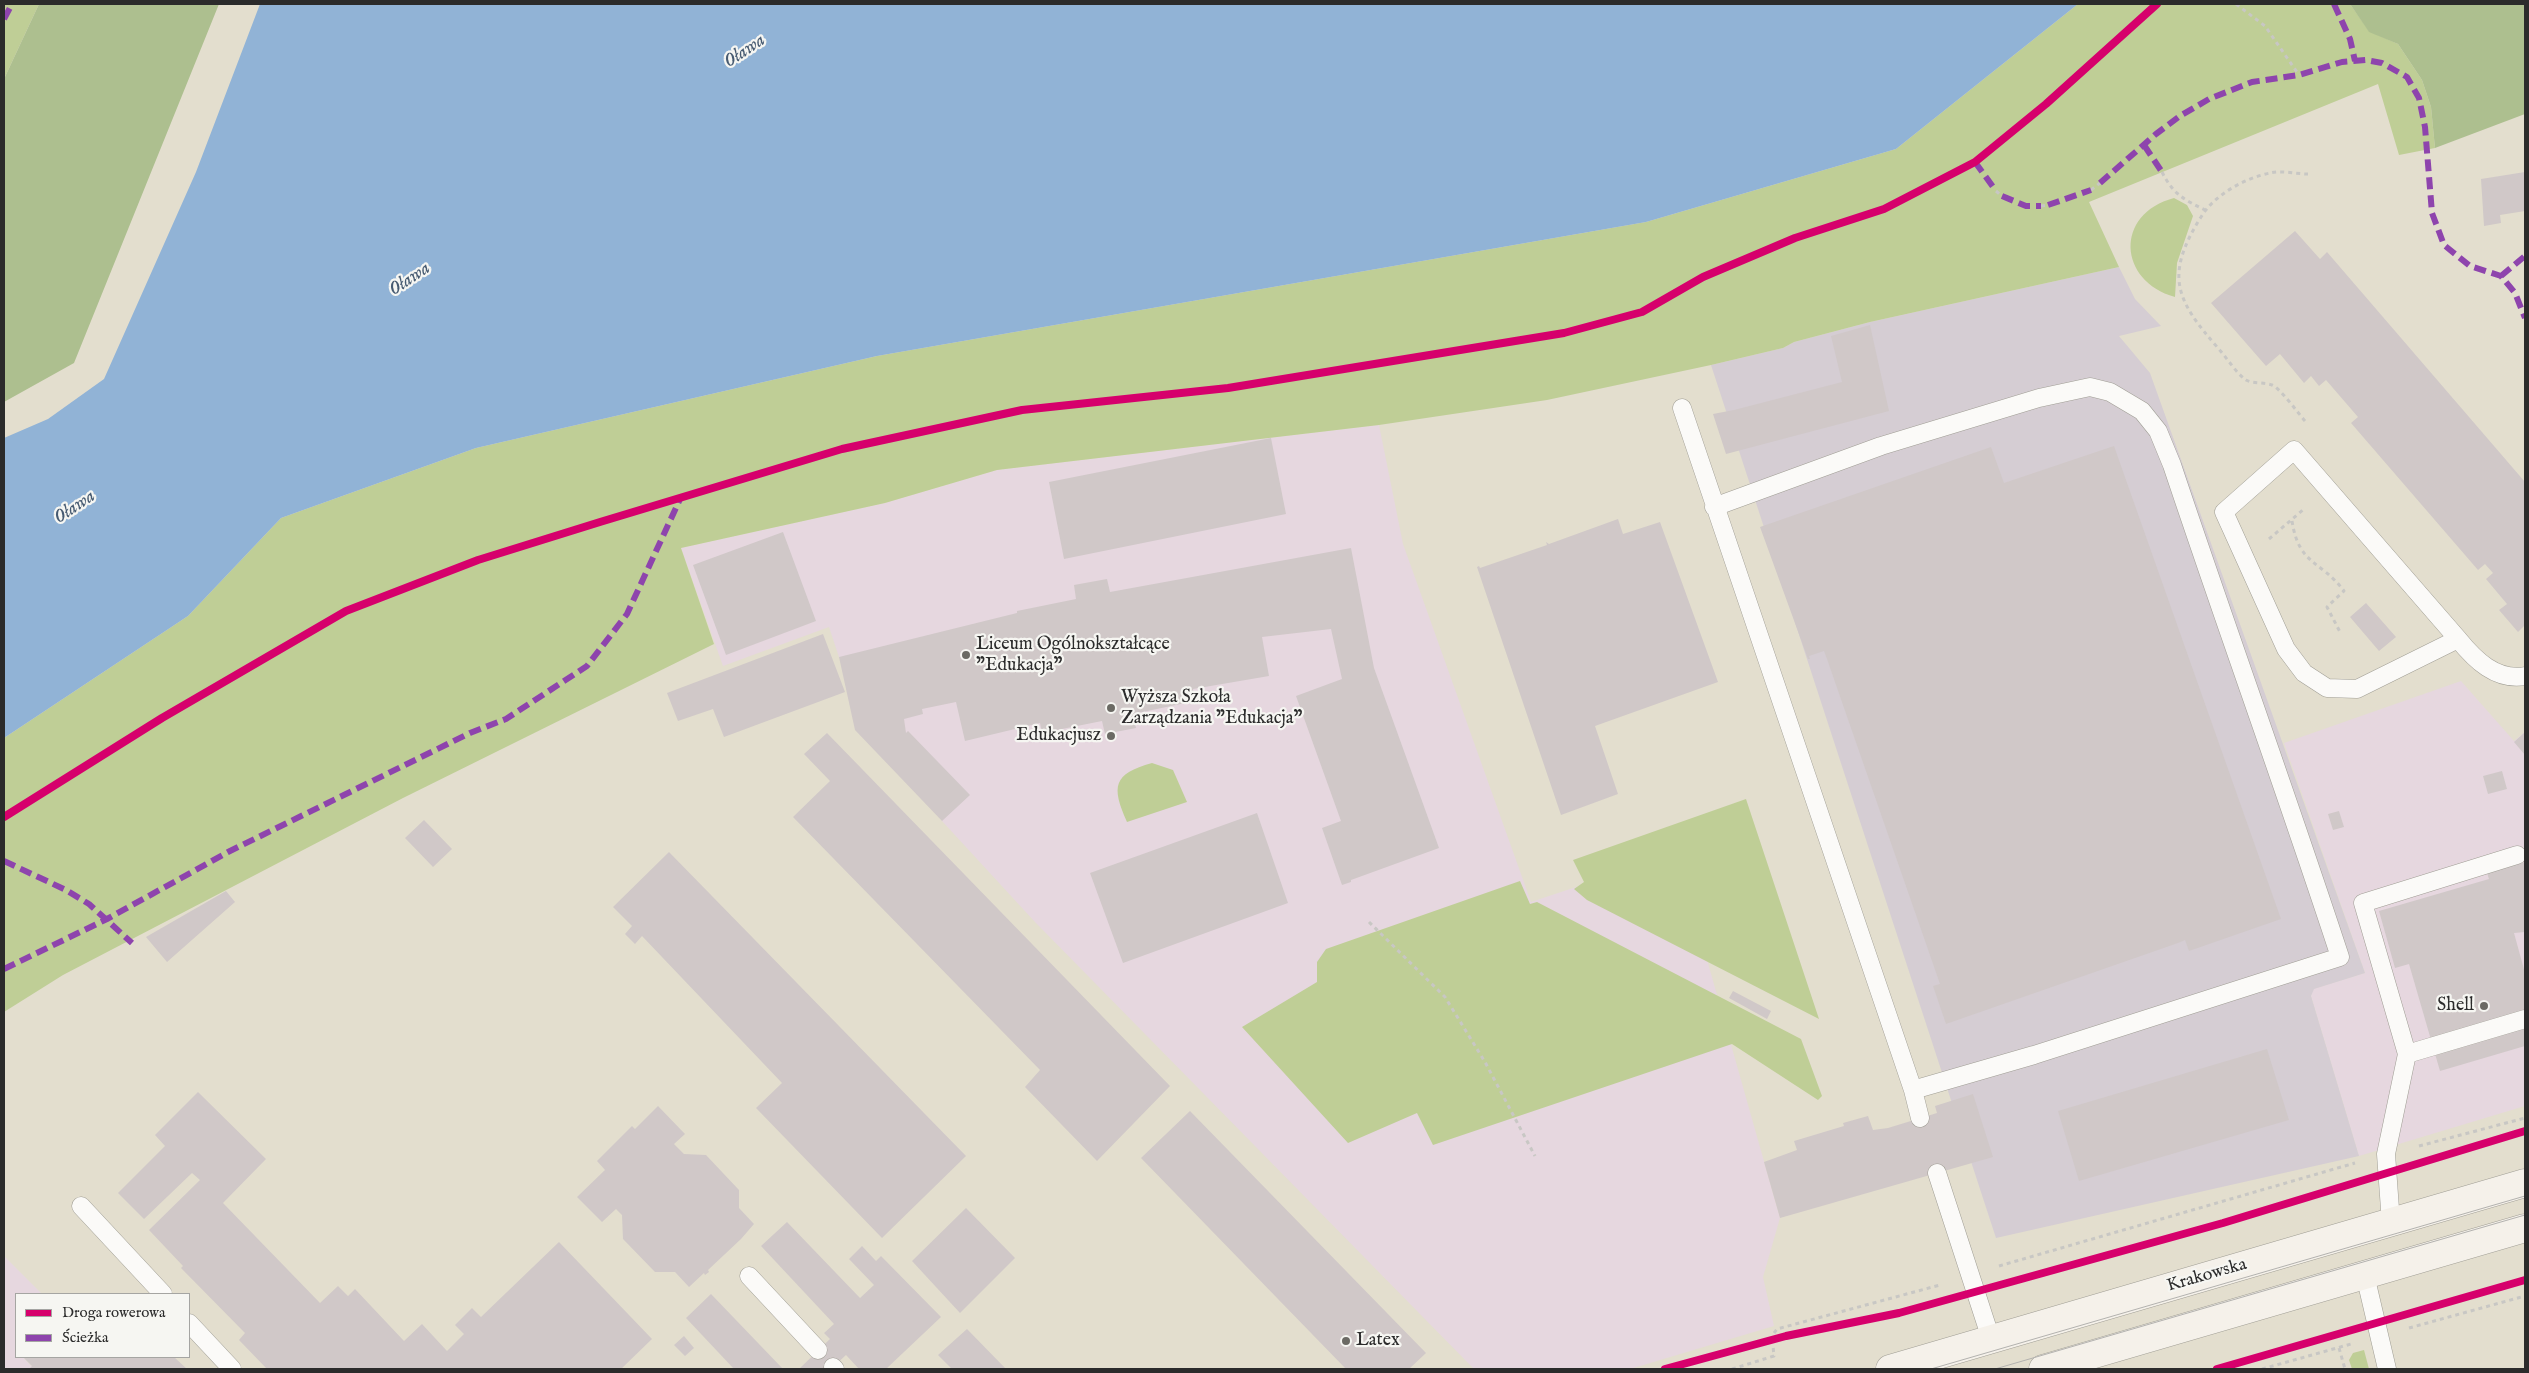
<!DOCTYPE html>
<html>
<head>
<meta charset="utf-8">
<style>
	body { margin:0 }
	#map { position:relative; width:2529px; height:1373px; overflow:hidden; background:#e3dece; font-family:"IM FELL English",serif }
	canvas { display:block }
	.frame { position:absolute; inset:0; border:5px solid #2b2b2b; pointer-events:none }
	.legend { position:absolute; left:15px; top:1293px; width:175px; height:65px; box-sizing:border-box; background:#f6f6f2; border:1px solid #a5a5a2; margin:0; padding:6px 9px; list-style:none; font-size:15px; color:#2b2b2b }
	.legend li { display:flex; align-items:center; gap:10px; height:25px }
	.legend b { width:25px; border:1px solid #a5a5a2 }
</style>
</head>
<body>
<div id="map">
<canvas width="2529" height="1373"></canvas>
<div class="frame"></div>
<ul class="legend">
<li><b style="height:6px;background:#d6006c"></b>Droga rowerowa</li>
<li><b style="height:6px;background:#8e44ad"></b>Ścieżka</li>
</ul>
</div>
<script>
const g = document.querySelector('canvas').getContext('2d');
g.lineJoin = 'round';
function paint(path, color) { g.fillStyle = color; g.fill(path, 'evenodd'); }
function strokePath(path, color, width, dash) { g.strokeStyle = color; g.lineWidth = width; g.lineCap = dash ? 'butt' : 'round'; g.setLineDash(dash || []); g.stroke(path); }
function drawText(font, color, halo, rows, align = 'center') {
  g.font = font + ' "IM FELL English",serif'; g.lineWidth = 4.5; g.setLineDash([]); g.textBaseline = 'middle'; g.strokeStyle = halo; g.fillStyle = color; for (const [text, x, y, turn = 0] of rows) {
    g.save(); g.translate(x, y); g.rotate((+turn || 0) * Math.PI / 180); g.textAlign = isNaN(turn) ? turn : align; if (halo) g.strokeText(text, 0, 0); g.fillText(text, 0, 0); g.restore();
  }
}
paint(new Path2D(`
	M1379 425 1403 544 1531 902 1591 882 1691 903 1780 1218 1763 1277 1774 1326 1630 1369H1474L1035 922 942 821 839 657 829 627 723 666 681 548 885 503 997 470Z
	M2461 681 2514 741 2525 732V1106L2359 1156 2311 996 2313 989 2365 973 2284 743Z
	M4 1256 42 1294H16V1357H23L31 1366 35 1363 40 1369H4Z`), '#e6d7df');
paint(new Path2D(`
	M2119 267 2135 299 2161 326 2119 336 2150 373 2365 973 2314 989 2311 996 2359 1156 1996 1238 1711 365 1783 348 1794 342 1870 322Z`), '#d5cdd3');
paint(new Path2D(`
	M4 4H39L4 79Z
	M2078 4H2350L2369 31 2398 44 2422 80 2431 107 2435 148 2399 155 2378 84 2089 202 2119 267 1870 322 1794 342 1783 348 1711 365 1547 400 1379 425 997 470 885 503 681 548 714 644 403 798 63 975 4 1012V738L188 616 281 518 476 448 877 356 1646 222 1896 149Z
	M2174 198 2187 205 2193 216 2177 263 2175 297C2118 281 2114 214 2174 198Z
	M1152 763 1173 770 1187 802 1127 822C1111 786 1113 774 1152 763Z
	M1746 799 1819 1019 1587 900 1574 889 1584 882 1573 860Z
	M1520 881 1530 904 1537 902 1801 1039 1822 1096 1818 1100 1732 1044 1433 1145 1417 1113 1348 1143 1242 1027 1317 982V962L1326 949Z
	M2364 1350 2369 1369H2352L2349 1360 2353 1353Z`), '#bfce96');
paint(new Path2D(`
	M39 4H219L74 363 4 402V79Z
	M2350 4H2525V114L2435 148 2431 107 2422 80 2398 44 2369 32Z`), '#adbf8f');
paint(new Path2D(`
	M260 4H2078L1896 149 1646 222 877 356 476 448 281 518 188 616 4 738V438L48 419 104 379 196 172Z`), '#91b3d6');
paint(new Path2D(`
	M2525 172V211L2500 215 2501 223 2484 226 2481 179Z
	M2295 231 2320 259 2327 252 2525 482V625L2518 632 2499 610 2507 604 2486 579 2493 573 2485 564 2478 570 2351 423 2358 417 2326 380 2319 386 2311 376 2304 383 2280 354 2266 366 2211 303Z
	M1870 325 1889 411 1726 454 1713 414 1734 410 1842 382 1831 336Z
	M1271 438 1286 514 1064 559 1049 482Z
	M2114 446 2281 919 2189 951 2185 940 2178 943 1946 1024 1933 986 1940 984 1827 659 1824 651 1809 656 1810 659H1808L1760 527 1991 447 2004 483Z
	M1618 519 1623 534 1660 522 1718 682 1595 726 1618 794 1561 815 1477 567 1479 566 1480 568 1547 545 1546 542 1549 544Z
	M783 532 816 621 726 655 693 565Z
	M1351 548 1374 668 1439 848 1351 880V882L1342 885 1322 828 1341 821 1296 696 1342 679 1331 629 1262 637 1269 676 1193 689 1195 701 1133 714 1136 728 1105 734 1102 721 1042 733 1040 723 965 741 956 702 922 709 923 714 904 719 906 733 908 731 970 795 942 821 855 730 839 657 1017 613V611L1076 599 1074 585 1107 579 1110 592Z
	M2366 603 2396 637 2379 651 2350 617Z
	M823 634 845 692 724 737 713 709 678 721 667 693Z
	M2525 732V755L2514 742Z
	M827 733 1170 1086 1097 1161 1025 1087 1040 1070 793 817 830 781 804 754Z
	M2502 771 2507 789 2488 794 2483 776Z
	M2339 811 2344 827 2333 830 2328 814Z
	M1257 813 1288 903 1123 963 1090 873Z
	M424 820 452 849 433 867 405 838Z
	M669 852 966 1156 882 1238 756 1108 782 1083 642 936 635 944 625 934 632 926 613 907Z
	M2525 862V932L2514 933 2525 973V1046L2440 1071 2409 964 2395 968 2379 911 2489 879 2487 873Z
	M226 891 235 902 167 962 146 937Z
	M1733 991 1771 1011 1767 1019 1729 998Z
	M2267 1049 2289 1120 2079 1181 2058 1111Z
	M198 1092 266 1159 223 1203 320 1303 338 1286 348 1296 355 1289 404 1341 422 1324 447 1351 464 1334 455 1325 472 1308 481 1317 559 1242 652 1339 621 1369H267L239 1340 245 1333 181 1268 183 1266 149 1230 200 1180 192 1173 144 1219 118 1193 165 1146 155 1135Z
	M1973 1094 1993 1157 1780 1218 1764 1162 1797 1150 1794 1141 1844 1126 1843 1123 1868 1116 1873 1130 1888 1128 1937 1113 1935 1106Z
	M658 1106 685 1134 674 1144 684 1154 706 1155 739 1190V1208L754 1224 741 1239 708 1270 709 1272 705 1275 704 1273 689 1287 675 1272H655L623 1239 622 1215 616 1209 602 1222 577 1197 605 1170 597 1161 632 1126 635 1129Z
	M1190 1111 1426 1353 1409 1369H1346L1141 1158Z
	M966 1208 1015 1258 960 1313 912 1261Z
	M787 1222 860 1298 874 1285 849 1259 862 1246 876 1261 881 1256 941 1317 886 1369H859L846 1355 831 1369H799L830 1339 824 1333 834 1324 761 1246Z
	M711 1294 783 1369H734L686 1318Z
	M967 1329 1006 1369H952L938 1355Z
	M684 1336 694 1348 685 1356 674 1345Z
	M23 1357H174L187 1369H29L32 1366Z`), '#d0c8c8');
const service = new Path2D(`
	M1682 408 1913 1090 1920 1118
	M1714 507 1881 446 2039 398 2090 387 2110 392 2142 411 2158 431 2172 465C2227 630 2286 792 2340 957L2034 1055 1913 1090
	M2458 639 2357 689 2327 688 2304 673 2286 649 2224 512 2294 450 2458 639C2475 660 2496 681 2525 676
	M2407 1054 2363 903 2517 855
	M1937 1173 1991 1339
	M81 1206 163 1294
	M2391 1223 2386 1154 2407 1054 2525 1019
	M2365 1275 2387 1369
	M749 1276 818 1350
	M189 1323 232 1369
	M833 1367 835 1369`);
const secondary = new Path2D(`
	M1890 1369 2525 1183
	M2043 1369 2525 1228`);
strokePath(service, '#a09e95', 19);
strokePath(secondary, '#a09e95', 29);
strokePath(new Path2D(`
	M2236 4 2265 26 2299 75
	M2162 172C2173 194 2183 199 2205 210
	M2091 190 2100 183
	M1996 191 2002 196
	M2041 206 2048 205
	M2305 421C2298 413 2280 388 2272 385 2264 382 2253 384 2246 380 2236 373 2227 358 2218 348 2176 300 2164 276 2201 217 2214 195 2245 178 2270 173 2281 170 2296 174 2308 174
	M2292 521C2299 566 2321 560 2344 591L2327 607 2340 632
	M2269 539 2304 509
	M1369 922 1445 997 1485 1062 1535 1156
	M2419 1146 2525 1118
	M1999 1266 2355 1163
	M2409 1328 2525 1296
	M1774 1333 1777 1329 1940 1285
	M2339 1348 2345 1369
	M1732 1369 1774 1356 1773 1346
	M2262 1369 2351 1344`), '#c8c7c4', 3, [4, 4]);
strokePath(service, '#fbfaf8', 18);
strokePath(secondary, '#f5f1ea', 28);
strokePath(new Path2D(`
	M1931 1369 2525 1196
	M1995 1369 2525 1215`), '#b3b2af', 1);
strokePath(new Path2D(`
	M2334 4 2350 39 2355 61
	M4 19 12 4
	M2144 145 2162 172
	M1975 162 1996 191
	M2100 183 2156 134 2180 116 2209 99 2252 82 2299 75 2342 62 2366 60 2382 63 2407 77 2419 98 2425 127 2432 213 2444 245 2470 266 2501 276 2515 293 2525 318
	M2002 196 2026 206H2041
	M2048 205 2091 190
	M2501 276 2525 256
	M4 861 66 890 89 904 132 943
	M4 969 107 919 230 851 470 733 506 719 587 666 627 614 681 497`), '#8e44ad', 6, [12, 6]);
strokePath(new Path2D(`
	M4 817 162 718 346 611 478 560 600 522 842 449 1022 410 1228 388 1564 333 1642 312 1703 277 1795 238 1884 209 1975 162 2046 104 2157 4
	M1665 1369 1786 1336 1899 1313 2223 1223 2525 1131
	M2217 1369 2525 1280`), '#d6006c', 8);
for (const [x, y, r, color] of [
	[966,655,5,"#6b6a64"],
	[1111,708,5,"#6b6a64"],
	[1111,736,5,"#6b6a64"],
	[2484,1006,5,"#6b6a64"],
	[1346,1341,5,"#6b6a64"]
]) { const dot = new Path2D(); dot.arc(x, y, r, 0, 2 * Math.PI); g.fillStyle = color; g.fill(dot); strokePath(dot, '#f6f6f2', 2); }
drawText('18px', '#2b2b2b', '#f6f6f2', [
	["Liceum Ogólnokształcące",976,645],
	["\"Edukacja\"",976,666],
	["Wyższa Szkoła",1121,698],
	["Zarządzania \"Edukacja\"",1121,719],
	["Edukacjusz",1101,736,"right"],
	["Shell",2474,1006,"right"],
	["Latex",1356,1341]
], 'left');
drawText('18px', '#2b2b2b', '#f6f6f2', [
	["Krakowska",2207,1276,-16]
]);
drawText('italic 19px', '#465a71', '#f6f6f2', [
	["Oława",745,52,-34],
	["Oława",410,280,-34],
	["Oława",75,508,-34]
]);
</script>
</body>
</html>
